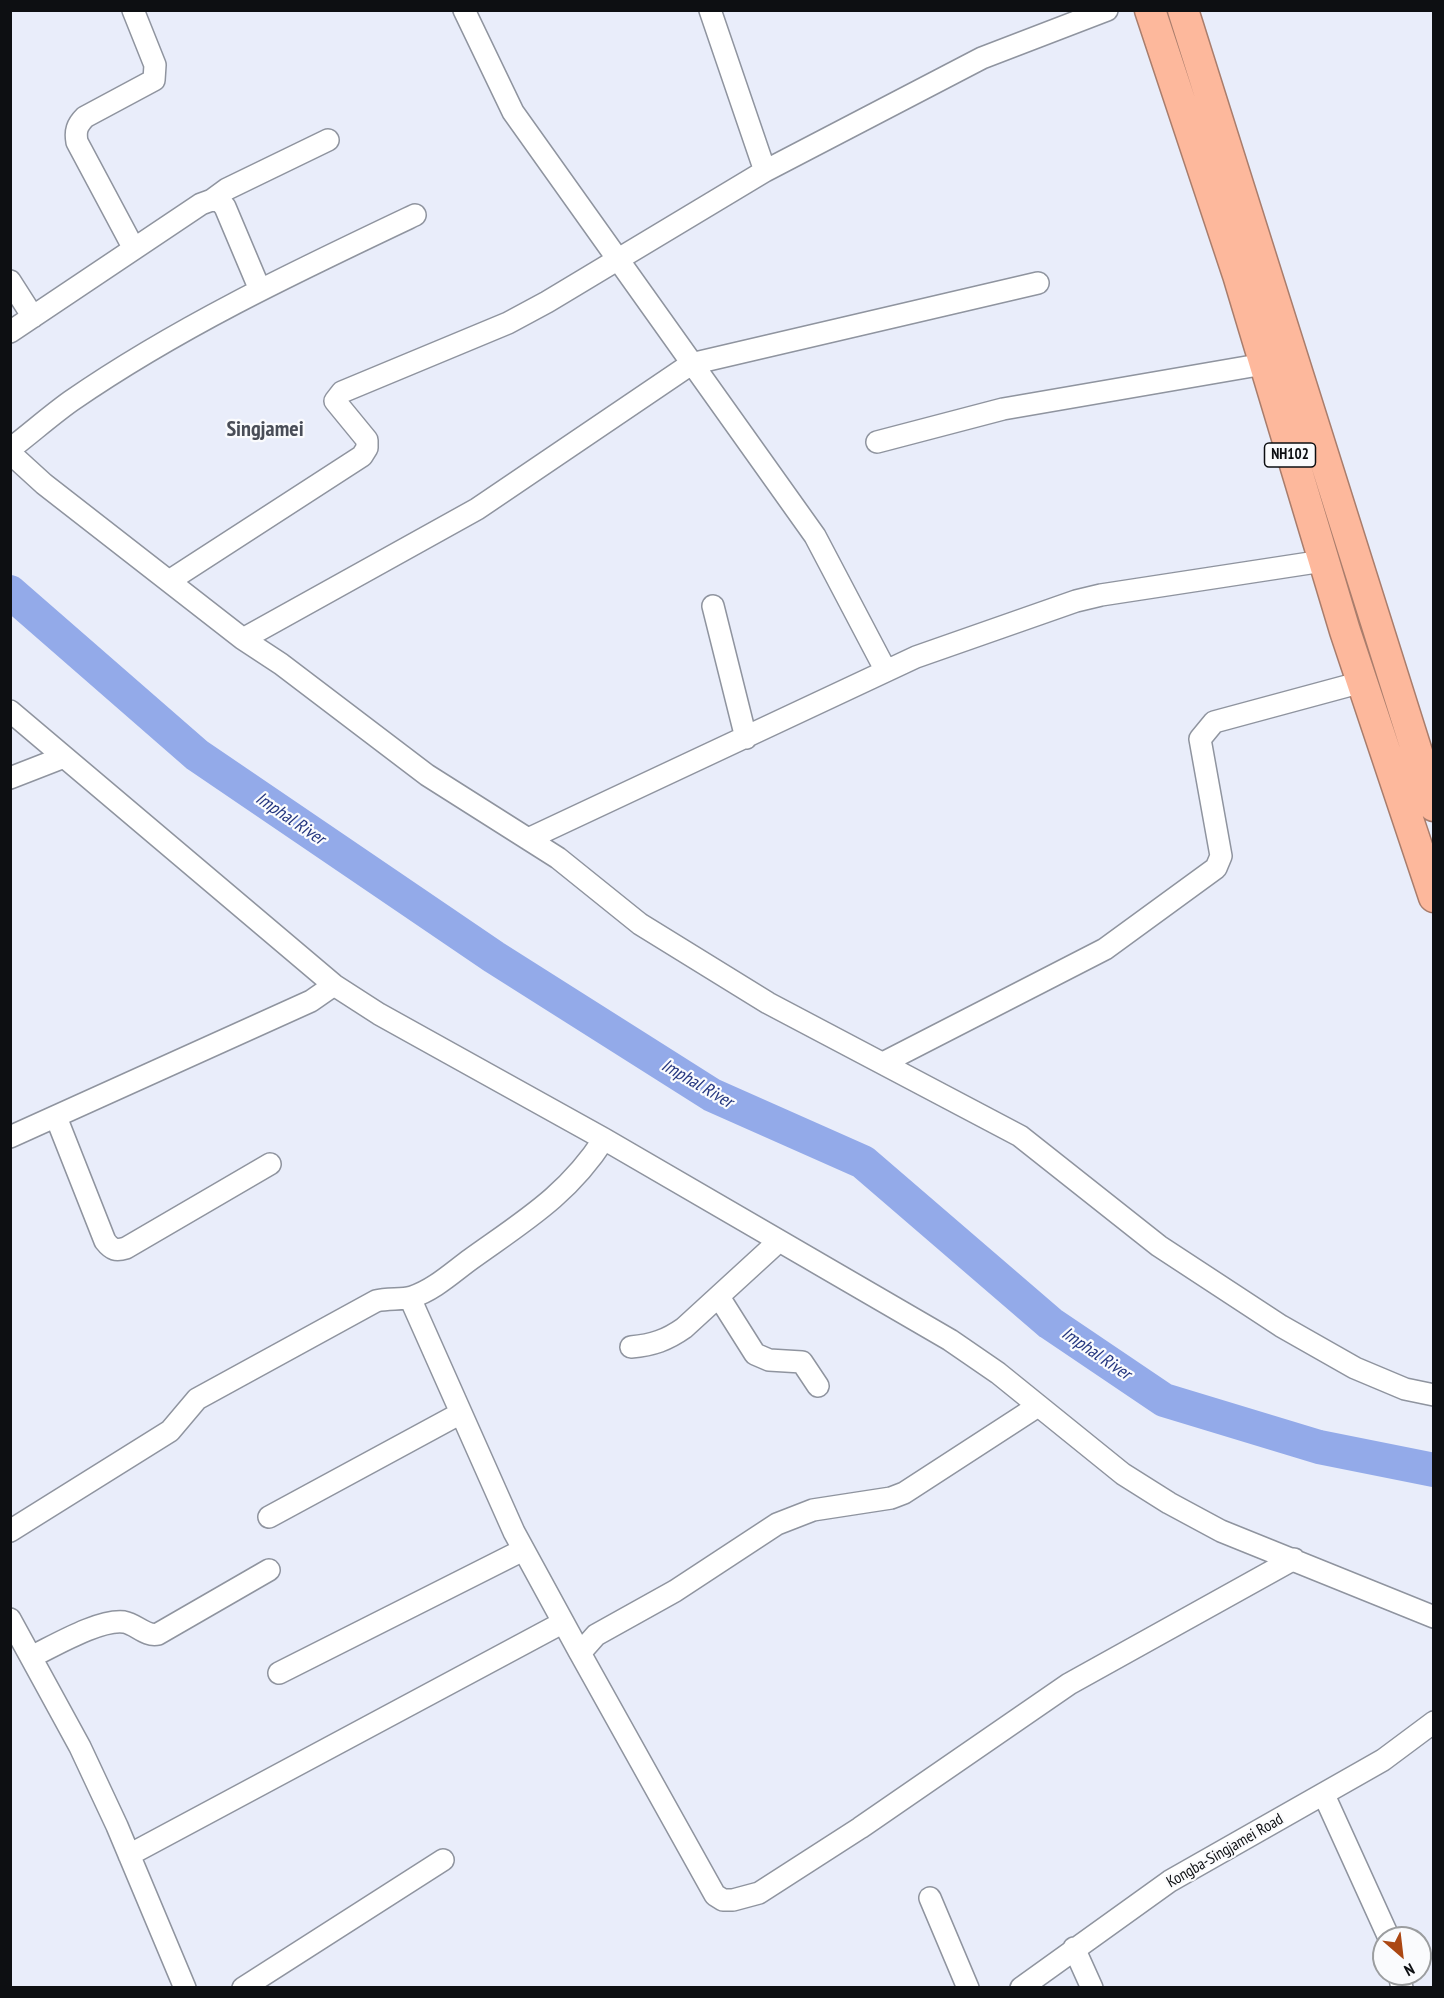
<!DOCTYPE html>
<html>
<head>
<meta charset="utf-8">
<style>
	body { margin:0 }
	#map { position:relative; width:1444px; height:1998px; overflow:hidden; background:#e9edfa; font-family:"PT Sans Narrow",sans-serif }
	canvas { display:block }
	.frame { position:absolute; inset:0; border:12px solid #0d0f12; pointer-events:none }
	.north { position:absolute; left:1372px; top:1926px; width:60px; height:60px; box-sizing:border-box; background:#fafbfd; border:2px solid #9b9d9f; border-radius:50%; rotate:152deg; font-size:16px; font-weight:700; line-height:24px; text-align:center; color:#0d0f12 }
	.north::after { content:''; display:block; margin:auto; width:21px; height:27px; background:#ab4713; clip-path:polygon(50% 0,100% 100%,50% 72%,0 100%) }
</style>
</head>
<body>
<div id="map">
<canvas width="1444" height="1998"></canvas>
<div class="frame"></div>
<div class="north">N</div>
</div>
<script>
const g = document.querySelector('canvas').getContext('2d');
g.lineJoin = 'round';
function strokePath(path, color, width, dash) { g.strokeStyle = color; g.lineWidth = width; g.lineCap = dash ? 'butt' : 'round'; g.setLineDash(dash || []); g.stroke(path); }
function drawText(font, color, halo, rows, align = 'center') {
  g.font = font + ' "PT Sans Narrow",sans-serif'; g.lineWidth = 4.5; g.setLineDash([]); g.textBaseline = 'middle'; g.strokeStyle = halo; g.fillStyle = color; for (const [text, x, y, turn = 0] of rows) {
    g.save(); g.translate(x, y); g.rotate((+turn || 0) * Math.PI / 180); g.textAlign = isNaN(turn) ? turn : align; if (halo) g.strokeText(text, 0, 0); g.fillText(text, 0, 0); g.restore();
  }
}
strokePath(new Path2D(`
	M10 592 197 755 494 957 712 1095 863 1162 1050 1323 1164 1400 1319 1447 1434 1470`), '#93aae9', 34);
const minor = new Path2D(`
	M133 10 155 65 154 80 85 117C77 125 75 131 77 142L133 247
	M464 10 513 112 815 536 886 671
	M710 10 765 171
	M212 200 227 189 328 140
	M10 281 33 317
	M10 332 201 204 212 200 220 201 225 207 260 290
	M877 442 1003 409 1264 364
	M10 449C31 433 50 416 71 401 178 327 297 271 415 215
	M10 453 44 484 243 639 281 664 427 775 558 858 640 924 768 1003 1020 1136 1159 1246 1281 1326 1355 1368 1405 1389 1434 1395
	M169 581 362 456 367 448V440L335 401 342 392 508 323 547 302 765 171 982 58 1107 10
	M713 606 746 738
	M243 639 477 509 691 364 1038 283
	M10 711 334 985 379 1014 604 1139 950 1340 998 1373 1123 1474 1169 1503 1221 1531 1434 1617
	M10 778 64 757
	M528 839 916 657 1076 601 1101 595 1323 561
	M883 1063 1105 949 1216 868 1221 856 1200 739 1214 722 1362 682
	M56 1117 105 1241C112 1250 116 1251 126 1248L270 1164
	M10 1137 311 1001 334 985
	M719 1297 755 1354 769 1360 802 1362 818 1386
	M410 1298 514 1532 580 1653
	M631 1347C653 1345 667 1340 684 1328L779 1241
	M1038 1406 904 1493 891 1498 813 1510 777 1524 675 1591 596 1635 580 1653 715 1895 723 1900H733L759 1893 860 1828 1069 1684 1294 1559
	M269 1517 461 1413
	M10 1531 170 1431 197 1399 376 1301C388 1298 402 1300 412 1297 434 1290 453 1272 471 1259 524 1221 568 1195 604 1139
	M10 1619 80 1747 117 1826 185 1988
	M31 1657C54 1646 99 1619 124 1622 136 1624 146 1637 158 1634L269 1570
	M279 1673 523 1550
	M1324 1795 1389 1938
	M129 1855 562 1623
	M930 1898 968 1988
	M1074 1948 1092 1988
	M1399 1974 1402 1988
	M243 1988 443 1860
	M1021 1988 1170 1881 1383 1760 1434 1722`);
const highway = new Path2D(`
	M1150 10 1238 275 1345 631 1434 897
	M1183 10 1434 806`);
strokePath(minor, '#8f949f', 24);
strokePath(highway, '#a97d6c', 33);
strokePath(minor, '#fff', 21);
strokePath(highway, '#fdb89c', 30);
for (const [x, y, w] of [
	[1290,455,51]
]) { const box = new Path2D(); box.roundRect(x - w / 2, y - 12, w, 24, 4.5); g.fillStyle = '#fafbfd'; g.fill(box); strokePath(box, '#0d0f12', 1.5); }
drawText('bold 15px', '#0d0f12', null, [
	["NH102",1290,455]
]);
drawText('16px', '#0d0f12', '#fafbfd', [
	["Kongba-Singjamei Road",1225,1851,-30]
]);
drawText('italic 18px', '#253780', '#fafbfd', [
	["Imphal River",290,819,34],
	["Imphal River",697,1084,30],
	["Imphal River",1096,1354,34]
]);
drawText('bold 22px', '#494d57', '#fafbfd', [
	["Singjamei",265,430]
]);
</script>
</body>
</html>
